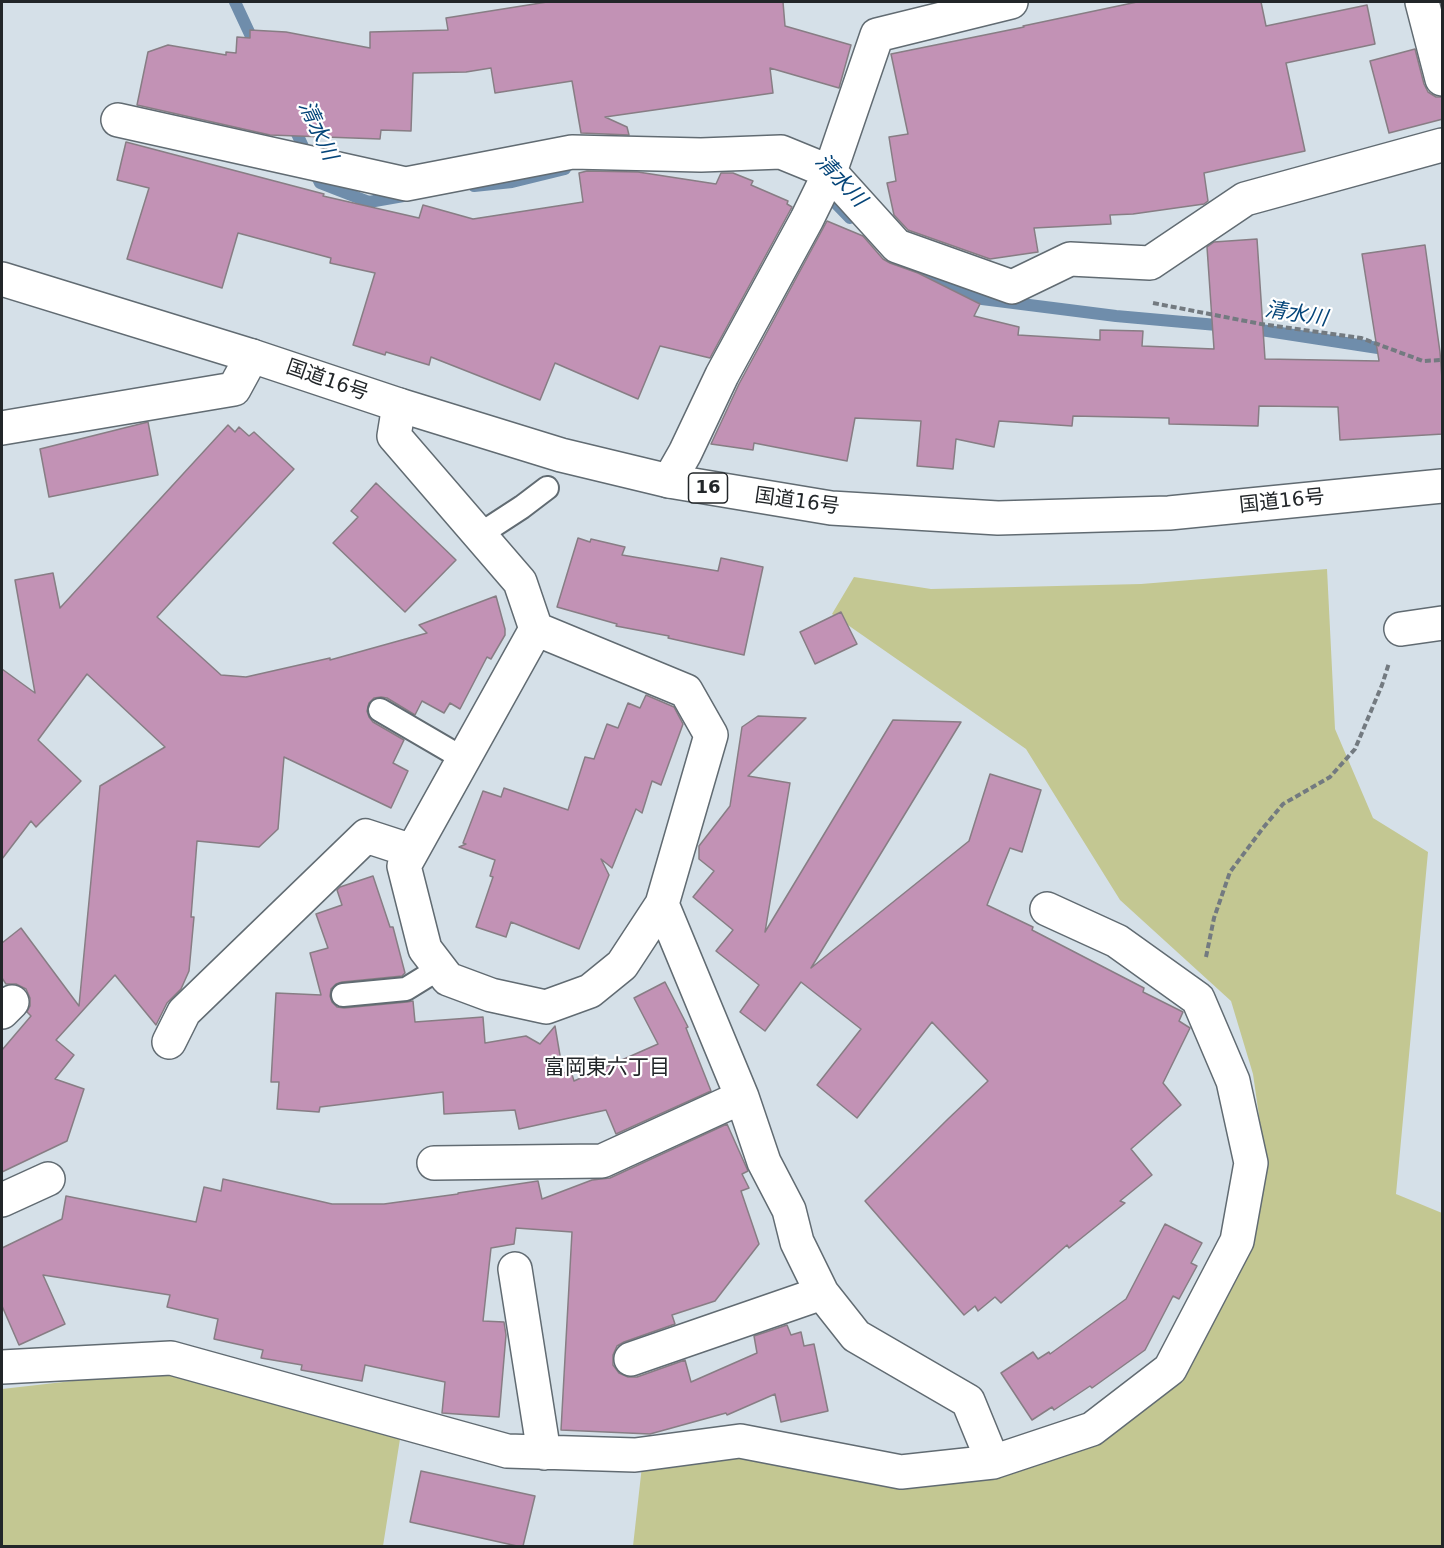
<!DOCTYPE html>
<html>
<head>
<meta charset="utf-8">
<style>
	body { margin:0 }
	#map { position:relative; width:1444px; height:1548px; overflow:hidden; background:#d5e0e8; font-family:"DejaVu Sans",sans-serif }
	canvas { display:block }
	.frame { position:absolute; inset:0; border:3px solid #222629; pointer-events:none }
</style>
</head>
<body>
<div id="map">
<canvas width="1444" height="1548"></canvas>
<div class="frame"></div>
</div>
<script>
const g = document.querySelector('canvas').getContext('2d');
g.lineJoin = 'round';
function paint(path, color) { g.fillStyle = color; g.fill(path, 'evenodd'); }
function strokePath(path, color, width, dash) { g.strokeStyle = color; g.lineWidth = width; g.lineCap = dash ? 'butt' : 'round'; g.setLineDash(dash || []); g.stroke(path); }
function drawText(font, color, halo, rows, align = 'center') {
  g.font = font + ' "DejaVu Sans","Noto Sans JP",sans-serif'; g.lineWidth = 4.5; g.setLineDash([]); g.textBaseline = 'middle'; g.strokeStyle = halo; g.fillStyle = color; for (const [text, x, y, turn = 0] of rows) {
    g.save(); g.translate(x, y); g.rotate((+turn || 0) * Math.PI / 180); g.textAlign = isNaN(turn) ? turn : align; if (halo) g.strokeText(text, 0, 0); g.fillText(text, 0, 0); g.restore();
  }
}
paint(new Path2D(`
	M1327 569 1335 729 1373 818 1428 852 1396 1194 1442 1213V1546H633L642 1466 738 1452 991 1474 1178 1377 1266 1165 1253 1074 1231 1001 1120 900 1026 749 832 614 854 577 931 589 1141 584Z
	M169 1370 400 1439 383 1546H2V1389Z`), '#c3c792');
strokePath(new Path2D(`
	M235 2 256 47
	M292 123 320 183 369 202 409 195
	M474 186 512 182 565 169
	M823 190 850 218
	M903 265 982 299 1116 316 1228 326
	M1248 328 1391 350`), '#6f8dab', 12);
const building = new Path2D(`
	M547 2H783L785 26 851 45 839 88 770 68 773 93 605 117 627 127 629 135 581 133 572 81 495 93 491 68 466 72 413 73 411 131 381 130 380 139 270 135 137 105 148 52 168 45 226 55V52L236 53 237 37 250 38V30L286 32 370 48V32L448 30 446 18Z
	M1137 2H1261L1266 26 1367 5 1375 44 1286 63 1305 151 1204 173 1208 201 1204 204 1133 214 1110 215 1111 224 1034 228 1038 252 990 259 908 230 894 215 887 183 896 181 889 137 908 134 891 54 1024 27 1023 26Z
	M1415 49 1424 84 1428 92 1436 97H1443V119L1389 133 1370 61Z
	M126 142 324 194 323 196 419 218 423 205 473 219 583 202 579 173 587 171 638 172 716 184 721 173H733L753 181 751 185 788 201 787 204 792 207 710 358 660 346 638 399 555 363 540 400 431 357 429 365 386 352 385 355 353 345 375 273 330 263 331 258 238 233 222 288 127 259 149 188 117 180Z
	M827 221 863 236 883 259 890 263 918 273 980 304 974 316 1019 327 1018 335 1100 340V330L1143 331 1142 346 1214 349 1207 247 1214 242 1257 239 1265 359 1379 361 1362 254 1425 245 1440 352 1443 393V434L1340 440 1338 407 1259 406 1258 426 1169 424V418L1073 416 1072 426 999 421 994 447 956 439 953 469 917 466 921 421 855 418 847 461 754 443 753 450 711 444 739 384Z
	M148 422 158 475 49 497 40 449Z
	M228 425 235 432 239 427 249 436 254 432 294 469 157 617 221 675 246 677 330 658V660L427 633 419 625 496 596 505 629V635L491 659 487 657 460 709 450 703 444 713 422 701 415 715 387 698 381 697 374 698 369 703 367 711 369 717 373 722 404 740 393 763 408 771 391 808 284 757 278 829 259 847 197 841 191 917H194L189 971 181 989 167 1003 156 1025 115 975 56 1040 74 1055 55 1079 84 1089 67 1141 2 1172V1050L31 1016 27 1012 30 1006V998L26 989 16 984H6L2 978V943L21 928 79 1006 100 786 165 747 87 674 38 740 81 781 36 827 31 821 2 859V669L35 693 15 580 53 573 60 608Z
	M376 483 456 560 405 612 333 543 358 517 351 511Z
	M578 538 590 542 591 539 625 547 622 555 718 571 721 558 763 567 744 655 668 638 669 636 616 626 617 624 557 607Z
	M841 612 857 644 815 664 800 632Z
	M646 695 674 707 683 724 661 785 652 781 642 813 636 809 612 868 601 859 609 875 579 949 511 922 506 937 476 927 493 877 490 876 495 860 459 847 466 844 463 843 483 791 501 797 504 788 568 810 585 757 594 759 607 724 618 728 628 703 640 708Z
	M758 716 806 718 748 776 790 783 765 932 893 720 961 722 811 968 969 841 990 774 1041 790 1022 852 1010 848 987 905 1033 927 1032 930 1144 988 1143 992 1183 1012 1179 1021 1190 1028 1163 1083 1181 1105 1131 1149 1152 1175 1120 1201 1125 1203 1069 1248 1067 1245 1001 1303 995 1297 978 1311 975 1306 964 1315 865 1201 948 1119 988 1081 932 1022 857 1118 817 1085 861 1029 801 982 765 1031 740 1012 759 985 716 951 733 930 693 897 714 871 699 859V846L730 806 742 727Z
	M373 876 390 927H393L405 973 402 976 342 982 336 984 331 989 330 996 332 1002 337 1007 344 1008 407 1002 413 1001 415 1022 483 1017 485 1043 526 1036 540 1044 555 1026 563 1073 571 1071 574 1081 658 1044 634 998 665 982 688 1027 686 1028 711 1091 616 1134 606 1110 519 1129 515 1110 444 1114 443 1092 320 1107 319 1112 277 1109 279 1082H271L276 993 321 995 310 953 328 948 316 914 342 905 337 890 340 887Z
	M727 1124 748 1171 742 1174 749 1188 741 1191 759 1244 715 1301 672 1315 675 1324 624 1342 617 1346 613 1355V1365L619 1373 628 1377H637L685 1360 691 1382 757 1353 754 1336 787 1325 791 1335 801 1332 804 1346 814 1344 828 1411 781 1422 775 1394 727 1415 726 1413 650 1434 561 1430 572 1232 516 1228 514 1244 491 1248 483 1321 504 1322 506 1335 499 1417 442 1413 445 1382 365 1365 362 1381 301 1370 302 1365 261 1358 263 1350 214 1339 218 1319 167 1307 170 1295 43 1275 65 1324 19 1345 2 1306V1248L62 1219 66 1196 196 1222 204 1187 221 1191 223 1179 332 1204H384L458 1194V1193L538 1181 542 1199 592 1180 610 1178Z
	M1165 1224 1202 1243 1191 1263 1197 1266 1179 1299 1173 1296 1145 1350 1092 1388 1090 1386 1054 1410 1052 1407 1032 1420 1001 1373 1033 1352 1038 1359 1049 1352 1050 1354 1126 1299Z
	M421 1471 535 1496 523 1546H517L410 1522Z`);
paint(building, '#c292b5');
strokePath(building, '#877d84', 1.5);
const service = new Path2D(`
	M479 535 522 507 547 488
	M380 710 464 759
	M343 995 406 989 440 968`);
const minor = new Path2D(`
	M1422 2 1442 79
	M118 120 406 184 572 152 701 155 781 152 830 172 897 246 1012 287 1070 259 1150 263 1245 199 1442 145
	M399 405 394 436 520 582 536 629 404 866 425 949 448 979 491 995 546 1007 590 991 622 965 662 904 742 1097 764 1162 789 1210 797 1242 822 1293 856 1336 968 1401 993 1462
	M2 428 234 389 252 356
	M669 481 685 453 722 375 807 219 830 172 877 35 1011 2
	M536 629 686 691 711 735 662 904
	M1401 629 1442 623
	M2 1012 12 1002
	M169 1042 184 1012 366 836 412 851
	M434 1163 602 1161 742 1097
	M2 1200 48 1179
	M515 1269 544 1453
	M631 1359 822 1293
	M2 1367 171 1358 507 1451 635 1455 740 1441 901 1472 993 1462 1092 1429 1170 1369 1237 1241 1251 1163 1233 1081 1198 999 1117 941 1047 909`);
const trunk = new Path2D(`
	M2 279 252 356 399 405 561 455 669 481 831 508 998 518 1169 513 1442 486`);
strokePath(service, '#616b72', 26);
strokePath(minor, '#616b72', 36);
strokePath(trunk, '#616b72', 36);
strokePath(new Path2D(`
	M1153 303 1261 324 1361 338 1423 361 1442 360
	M1206 957 1214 918 1230 872 1263 828 1283 804 1330 777 1355 749 1382 685 1389 663`), '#737a80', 4, [6, 3]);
strokePath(service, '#fff', 22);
strokePath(minor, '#fff', 33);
strokePath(trunk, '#fff', 33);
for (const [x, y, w] of [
	[708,488,39]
]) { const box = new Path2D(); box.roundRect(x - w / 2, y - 15, w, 30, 4.5); g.fillStyle = '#fff'; g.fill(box); strokePath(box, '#222629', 1.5); }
drawText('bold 18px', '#222629', null, [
	["16",708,488]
]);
drawText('20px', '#222629', '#fff', [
	["国道16号",327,381,19],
	["国道16号",797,502,8],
	["国道16号",1282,502,-6]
]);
drawText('italic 21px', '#054579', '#fff', [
	["清水川",317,131,65],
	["清水川",840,181,47],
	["清水川",1296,315,9]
]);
drawText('21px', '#222629', '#fff', [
	["富岡東六丁目",607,1069]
]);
</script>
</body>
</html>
